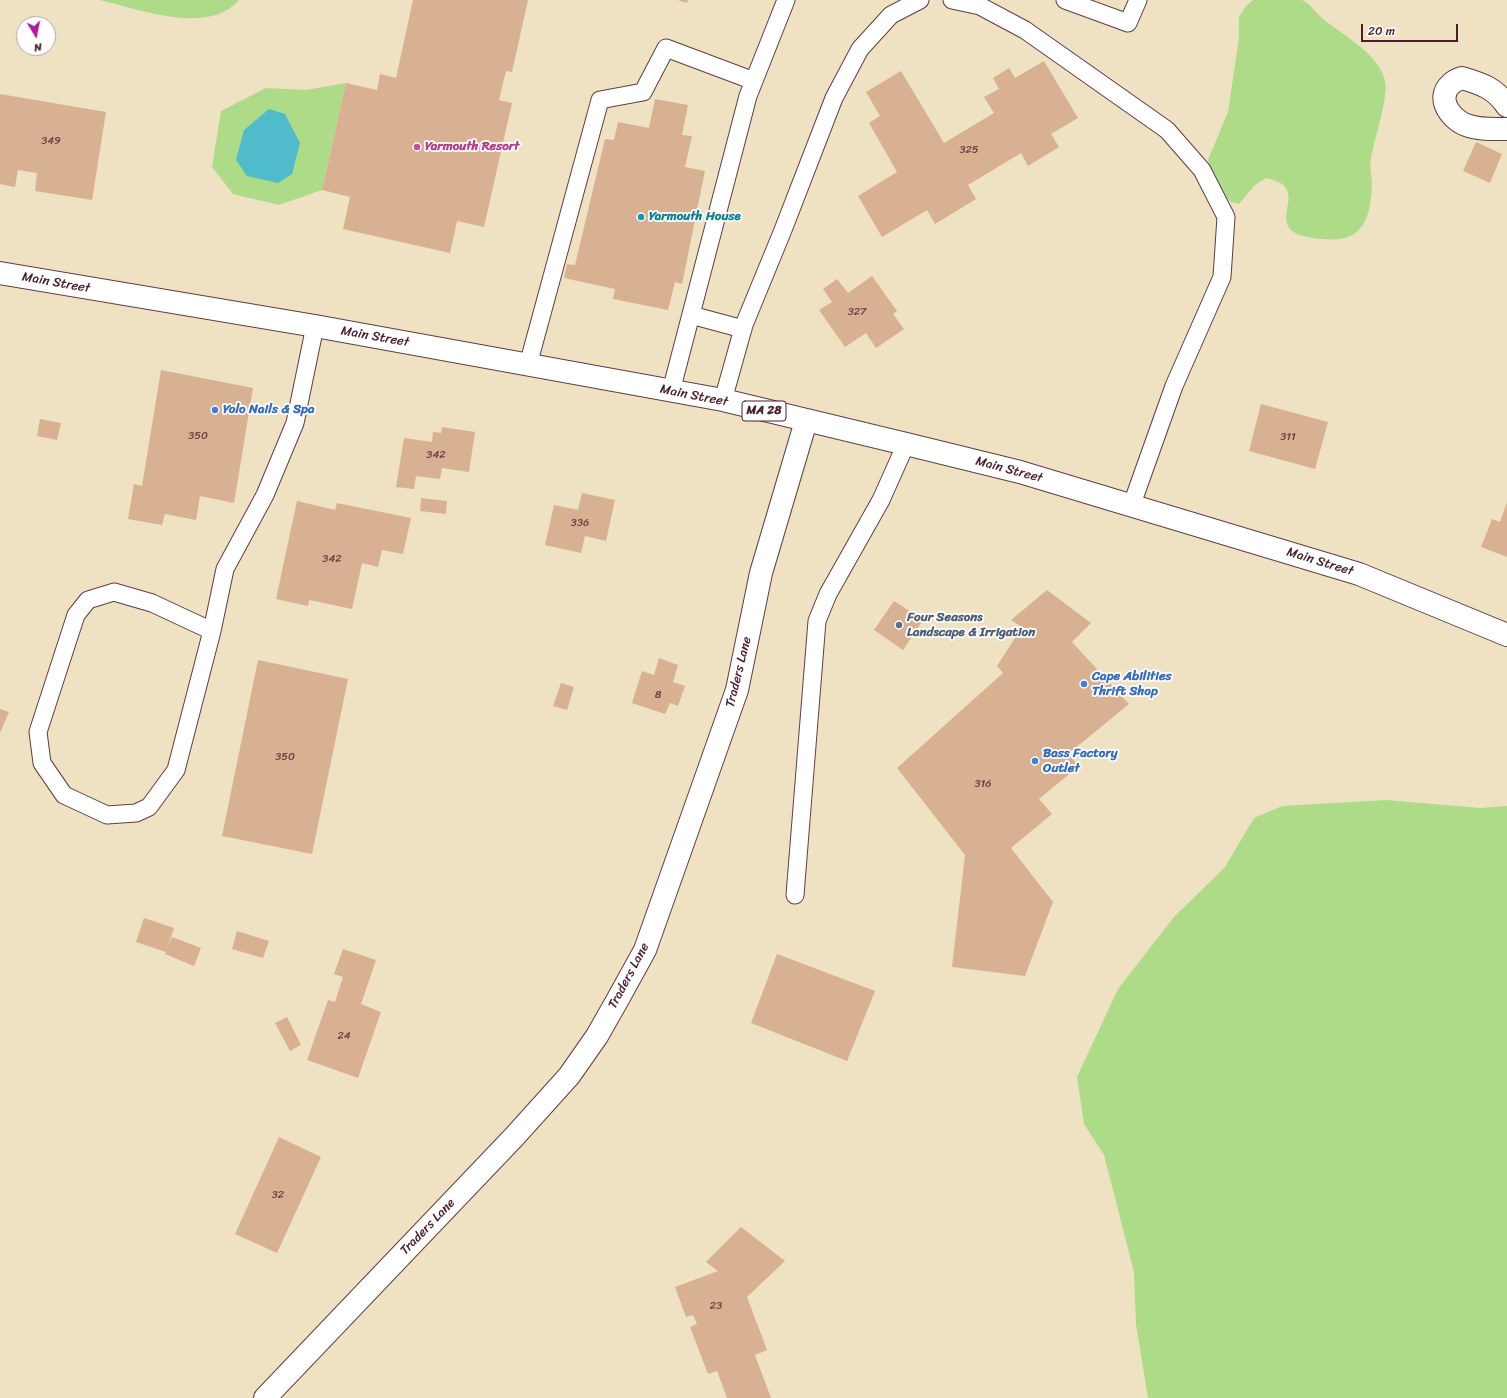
<!DOCTYPE html>
<html>
<head>
<meta charset="utf-8">
<style>
	body { margin:0 }
	#map { position:relative; width:1507px; height:1398px; overflow:hidden; background:#eee2c3; font-family:Sriracha,sans-serif }
	canvas { display:block }
	.north { position:absolute; left:16px; top:16px; width:40px; height:40px; box-sizing:border-box; background:#fff; border:1px solid #b7a5aa; border-radius:50%; rotate:170deg; font-size:11px; font-weight:700; line-height:16px; text-align:center; color:#4a1f2b }
	.north::after { content:''; display:block; margin:auto; width:14px; height:18px; background:#b5179e; clip-path:polygon(50% 0,100% 100%,50% 72%,0 100%) }
	.scale { position:absolute; left:1361px; top:24px; width:97px; height:18px; box-sizing:border-box; border:2px solid #4a1f2b; border-top:0; padding-left:5px; font-size:12px; line-height:14px; white-space:nowrap; color:#4a1f2b; -webkit-text-stroke:3px #fff; paint-order:stroke }
</style>
</head>
<body>
<div id="map">
<canvas width="1507" height="1398"></canvas>
<div class="north">N</div>
<div class="scale">20 m</div>
</div>
<script>
const g = document.querySelector('canvas').getContext('2d');
g.lineJoin = 'round';
function paint(path, color) { g.fillStyle = color; g.fill(path, 'evenodd'); }
function strokePath(path, color, width, dash) { g.strokeStyle = color; g.lineWidth = width; g.lineCap = dash ? 'butt' : 'round'; g.setLineDash(dash || []); g.stroke(path); }
function drawText(font, color, halo, rows, align = 'center') {
  g.font = font + ' Sriracha,sans-serif'; g.lineWidth = 3.5; g.setLineDash([]); g.textBaseline = 'middle'; g.strokeStyle = halo; g.fillStyle = color; for (const [text, x, y, turn = 0] of rows) {
    g.save(); g.translate(x, y); g.rotate((+turn || 0) * Math.PI / 180); g.textAlign = isNaN(turn) ? turn : align; if (halo) g.strokeText(text, 0, 0); g.fillText(text, 0, 0); g.restore();
  }
}
paint(new Path2D(`
	M100 0H239C209 36 138 9 100 0Z
	M1253 0C1264 0 1293 0 1302 0 1309 2 1316 13 1322 18 1342 35 1379 53 1385 81 1389 97 1374 139 1371 158 1369 166 1372 176 1372 185 1370 220 1363 243 1323 239 1248 234 1321 189 1266 178L1255 185 1239 204 1231 202 1225 196 1213 176 1208 160 1228 112 1239 38V17L1246 6Z
	M346 83 322 190 279 205 233 194 212 167 221 111 266 88 306 90Z
	M1386 800 1480 808 1507 806V1398H1148L1136 1324 1134 1272 1104 1155 1084 1124 1077 1077 1118 989 1174 917 1225 867 1254 818 1282 806Z`), '#addb88');
paint(new Path2D(`
	M269 109 285 114 300 143 292 174 278 183 247 176 236 160 244 130Z`), '#50bccb');
paint(new Path2D(`
	M413 0H528L512 72 506 71 499 100 512 103 484 227 457 221 450 253 343 229 350 197 322 190 346 83 377 90 380 74 396 78Z
	M678 0H688L687 3Z
	M1044 61 1078 118 1051 134 1059 147 1028 166 1021 153 968 185 976 199 935 224 927 210 882 237 858 196 897 172 869 123 880 116 866 92 901 71 944 143 994 113 984 97 999 89 993 78 1009 68 1015 78Z
	M0 94 106 112 92 200 35 191 37 173 18 170 15 187 0 184Z
	M655 99 688 105 682 135 692 136 685 167 705 171 682 284 675 282 668 310 613 299 615 289 564 278 567 264 575 265 605 139 614 140 618 122 649 128Z
	M1476 142 1502 154 1490 183 1463 171Z
	M872 276 897 311 893 314 904 329 876 348 866 333 845 347 819 310 832 302 823 289 837 279 848 293Z
	M161 370 253 388 234 503 200 496 196 520 165 514 162 525 128 519 134 484 142 486Z
	M1261 404 1328 422 1315 469 1249 451Z
	M40 419 61 423 57 440 37 436Z
	M442 427 475 432 469 472 442 468 440 479 416 476 414 489 396 487 404 438 432 442 433 432 441 433Z
	M582 493 615 500 606 541 585 536 581 553 545 545 554 505 578 510Z
	M421 498 447 501 446 514 420 511Z
	M297 501 335 510 337 503 411 518 403 554 382 550 378 567 362 563 352 609 309 600 308 606 276 599Z
	M1507 502V557L1481 547 1492 519 1500 522Z
	M1047 590 1091 623 1072 642 1129 704 1068 754 1079 766 1039 799 1052 814 1011 848 1053 902 1025 976 952 967 965 855 897 768 1003 673 997 666 1022 627 1011 620Z
	M894 601 923 620 903 650 874 630Z
	M659 658 678 665 673 682 685 686 678 706 670 703 665 714 632 703 642 671 654 675Z
	M258 660 348 679 312 854 222 836Z
	M561 683 574 687 567 710 553 706Z
	M0 709 9 712 0 733Z
	M144 918 174 928 167 948 172 937 201 948 194 966 165 954 166 952 136 942Z
	M237 931 269 941 263 958 232 949Z
	M343 949 376 960 361 1004 381 1012 358 1078 307 1060 328 1000 335 1002 343 977 334 974Z
	M777 954 875 991 847 1061 751 1023Z
	M287 1017 301 1045 290 1051 275 1023Z
	M279 1137 321 1157 277 1253 235 1234Z
	M741 1227 785 1261 747 1297 767 1350 755 1355 771 1398H727L717 1371 708 1374 690 1327 697 1324 693 1315 686 1317 675 1287 718 1271 706 1262Z`), '#d7b192');
const lane = new Path2D(`
	M952 0 980 6 1025 30 1167 130 1202 170 1226 217 1222 277 1174 386 1132 504
	M1065 0 1128 23 1138 0
	M691 315 743 329
	M528 365 600 100 643 92 666 48 754 81
	M671 391 748 96 786 0
	M723 400 744 325 783 230 834 98 860 49 891 15 920 0
	M212 631 152 603 114 592 88 600 76 615 38 732 42 763 64 795 107 815 136 813 149 807 176 770 212 631 225 569 265 495 295 423 315 326
	M795 895 817 621 828 594 881 500 906 444`);
const street = new Path2D(`
	M1507 106C1495 88 1482 84 1462 78 1459 79 1454 81 1451 84 1434 99 1453 122 1469 126 1481 130 1495 129 1507 129
	M265 1398 514 1137 569 1076 597 1036 618 999 645 950 737 690 761 573 806 421`);
const primary = new Path2D(`
	M0 273 315 326 723 400 906 444 1020 472 1359 574 1507 635`);
strokePath(lane, '#633c42', 19);
strokePath(street, '#633c42', 24);
strokePath(primary, '#633c42', 24);
strokePath(lane, '#fff', 17);
strokePath(street, '#fff', 22);
strokePath(primary, '#fff', 22);
for (const [x, y, r, color] of [
	[417,147,4,"#d1479c"],
	[641,217,4,"#0f9aa8"],
	[215,410,4,"#3f7fe0"],
	[899,625,4,"#5c6f8a"],
	[1084,684,4,"#3f7fe0"],
	[1035,761,4,"#3f7fe0"]
]) { const dot = new Path2D(); dot.arc(x, y, r, 0, 2 * Math.PI); g.fillStyle = color; g.fill(dot); strokePath(dot, '#fff', 1.5); }
drawText('11px', '#6d4445', null, [
	["349",51,141],
	["325",969,150],
	["327",857,312],
	["350",198,436],
	["311",1288,437],
	["342",436,455],
	["336",580,523],
	["342",332,559],
	["8",658,695],
	["350",285,757],
	["316",983,784],
	["24",344,1036],
	["32",278,1195],
	["23",716,1306]
]);
for (const [x, y, w] of [
	[764,411,44]
]) { const box = new Path2D(); box.roundRect(x - w / 2, y - 10, w, 20, 3); g.fillStyle = '#fff'; g.fill(box); strokePath(box, '#4a1f2b', 1); }
drawText('bold 12px', '#4a1f2b', null, [
	["MA 28",764,411]
]);
drawText('bold 13px', '#b23c85', '#fff', [
	["Yarmouth Resort",425,147]
], 'left');
drawText('bold 13px', '#0d838f', '#fff', [
	["Yarmouth House",649,217]
], 'left');
drawText('13px', '#4a1f2b', '#fff', [
	["Main Street",56,283,10],
	["Main Street",375,337,10],
	["Main Street",694,396,11],
	["Main Street",1009,470,15],
	["Main Street",1320,562,17],
	["Traders Lane",739,672,-76],
	["Traders Lane",629,976,-62],
	["Traders Lane",428,1227,-46]
]);
drawText('bold 13px', '#366cbe', '#fff', [
	["Yolo Nails & Spa",223,410],
	["Cape Abilities",1092,677],
	["Thrift Shop",1092,692],
	["Bass Factory",1043,754],
	["Outlet",1043,769]
], 'left');
drawText('bold 13px', '#4e5e75', '#fff', [
	["Four Seasons",907,618],
	["Landscape & Irrigation",907,633]
], 'left');
</script>
</body>
</html>
